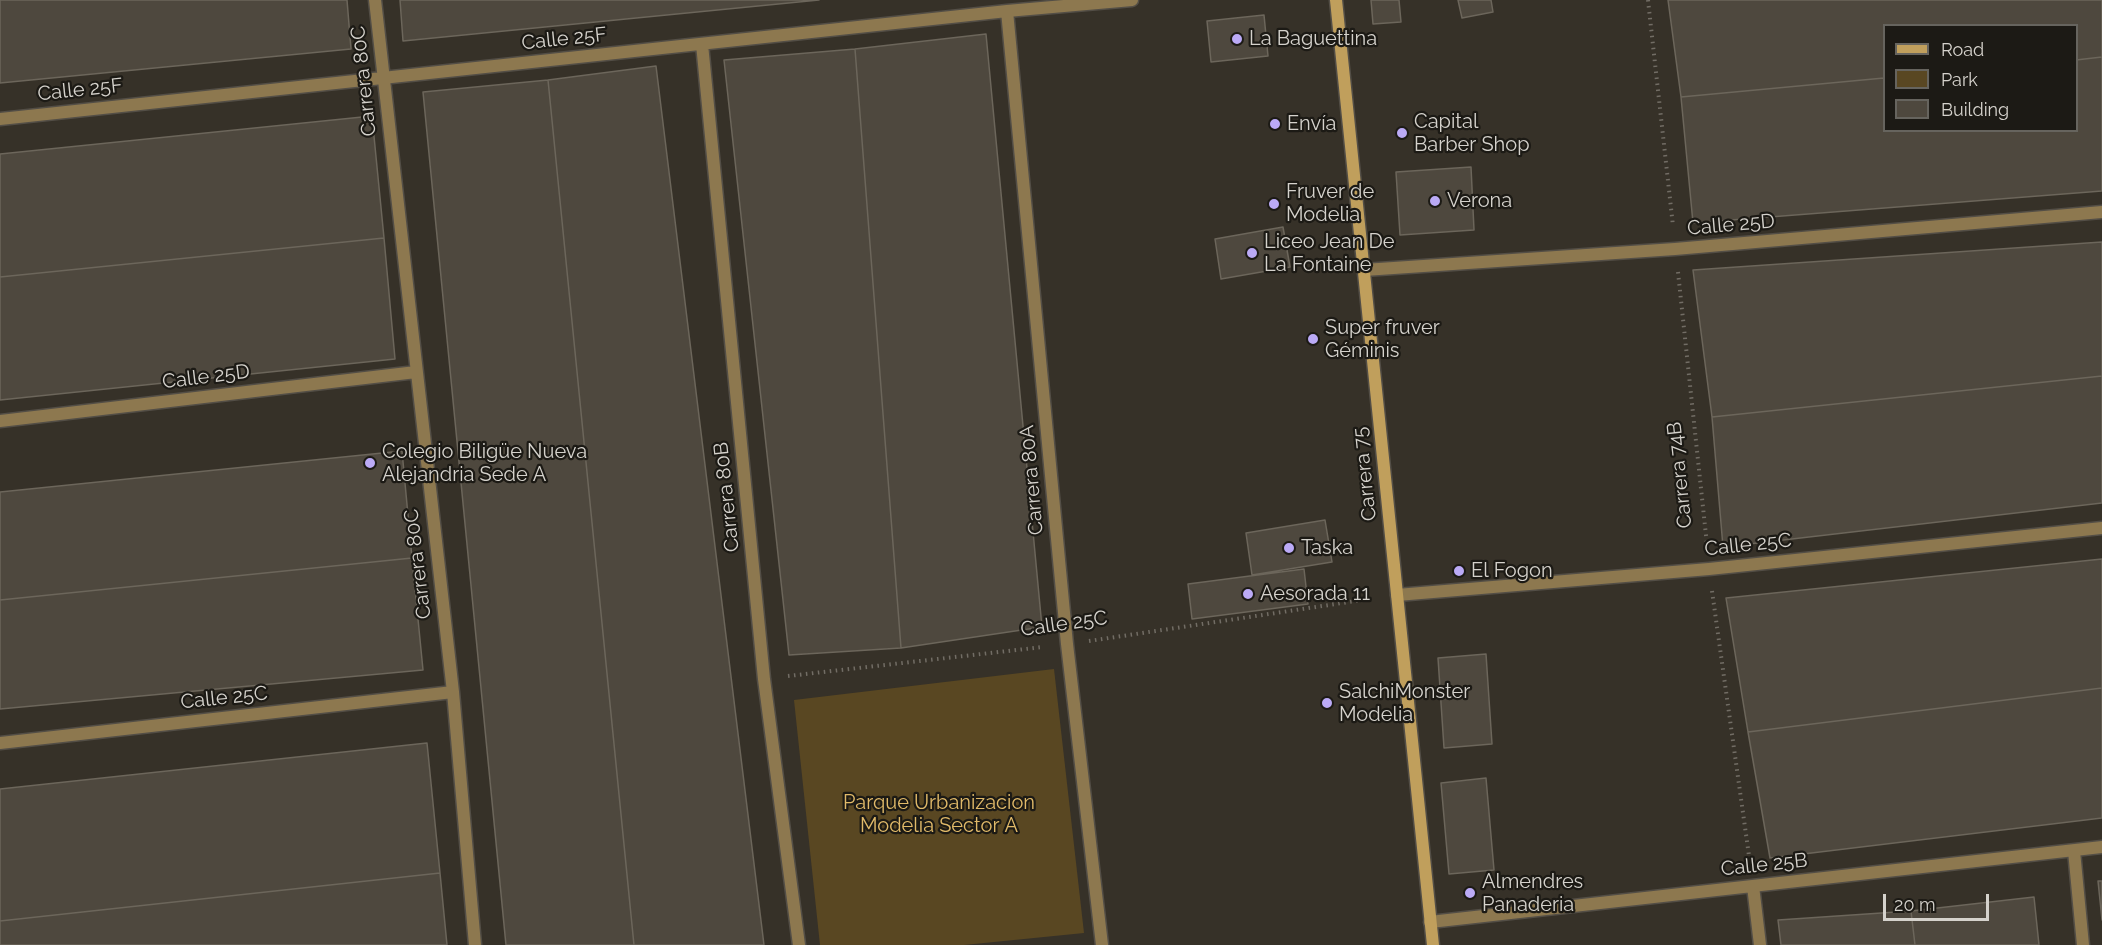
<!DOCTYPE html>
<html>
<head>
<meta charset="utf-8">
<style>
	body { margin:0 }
	#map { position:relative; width:2102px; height:945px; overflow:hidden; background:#363128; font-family:Raleway,sans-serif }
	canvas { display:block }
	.legend { position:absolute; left:1883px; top:24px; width:195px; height:108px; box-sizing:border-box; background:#1c1a15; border:2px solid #66645e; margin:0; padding:8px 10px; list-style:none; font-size:18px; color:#d5d2cc }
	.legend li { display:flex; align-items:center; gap:12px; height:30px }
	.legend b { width:30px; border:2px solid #66645e }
	.scale { position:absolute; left:1883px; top:894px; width:106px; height:27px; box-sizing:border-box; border:3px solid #d5d2cc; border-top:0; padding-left:8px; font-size:18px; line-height:21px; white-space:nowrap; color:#d5d2cc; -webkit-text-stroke:4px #1c1a15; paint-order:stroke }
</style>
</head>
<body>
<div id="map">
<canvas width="2102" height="945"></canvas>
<ul class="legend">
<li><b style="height:8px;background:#c09f5c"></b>Road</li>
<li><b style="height:16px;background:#594722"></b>Park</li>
<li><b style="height:16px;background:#4e483e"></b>Building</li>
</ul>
<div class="scale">20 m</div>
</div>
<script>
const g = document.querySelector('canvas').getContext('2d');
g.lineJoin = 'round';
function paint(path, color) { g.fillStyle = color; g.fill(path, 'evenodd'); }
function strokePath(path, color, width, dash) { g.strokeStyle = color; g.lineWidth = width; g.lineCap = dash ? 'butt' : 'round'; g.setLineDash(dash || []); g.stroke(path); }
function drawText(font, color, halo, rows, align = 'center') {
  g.font = font + ' Raleway,sans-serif'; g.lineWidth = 4.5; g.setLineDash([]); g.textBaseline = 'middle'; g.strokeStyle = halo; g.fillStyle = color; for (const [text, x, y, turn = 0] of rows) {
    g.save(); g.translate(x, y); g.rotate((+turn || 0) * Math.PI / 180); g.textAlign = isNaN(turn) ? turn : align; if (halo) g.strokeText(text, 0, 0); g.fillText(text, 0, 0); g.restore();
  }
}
paint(new Path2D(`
	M1054 669 1084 933 964 945H820L794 700Z`), '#594722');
const building = new Path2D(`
	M0 0H347L351 49 0 83Z
	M400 0H819L403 41Z
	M1371 0H1399L1401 22 1373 24Z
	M1458 0H1491L1493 12 1462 18Z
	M1668 0H2102V57L2076 60V26H1884V78L1681 97Z
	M1264 15 1268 56 1211 62 1207 21Z
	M986 34 1042 627 901 648 855 49Z
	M855 49 901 648 789 655 724 60Z
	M2102 57V191L1693 223 1681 97 1884 78V130H2076V60Z
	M656 66 764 945H634L548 80Z
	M548 80 634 945H506L423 92Z
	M372 116 384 238 0 277V154Z
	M1471 167 1474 230 1400 235 1396 172Z
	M1283 227 1290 267 1221 279 1215 239Z
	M384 238 395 359 0 400V277Z
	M2102 242V376L1712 417 1693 270Z
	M2102 376V503L1723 547 1712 417Z
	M402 451 412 558 0 600V492Z
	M1325 520 1332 562 1252 575 1246 533Z
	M412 558 423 670 0 709V600Z
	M2102 559V688L1748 732 1726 598Z
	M1304 569 1308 604 1192 619 1188 584Z
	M1486 654 1492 744 1444 748 1438 658Z
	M2102 688V818L1770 858 1748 732Z
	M427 743 440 873 0 921V789Z
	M1486 778 1494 870 1449 874 1441 783Z
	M440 873 447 945H0V921Z
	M2098 881H2102V920Z
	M2034 897 2039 945H1915L1911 911Z
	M1911 911 1915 945H1781L1778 920Z`);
paint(building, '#4e483e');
strokePath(building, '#6c665b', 1.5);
const street = new Path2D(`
	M375 0 453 692 475 945
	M1007 11 1067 644 1102 945
	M702 44 764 679 799 945
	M0 119 1007 11 1132 0
	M1364 270 1675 249 2102 212
	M0 421 416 372
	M1397 595 1709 569 2102 528
	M0 743 453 692
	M2074 851 2083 945
	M1753 886 1760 945
	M1430 922 2102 847`);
const secondary = new Path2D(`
	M1336 0 1433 945`);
strokePath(street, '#534e46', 15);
strokePath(secondary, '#534e46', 15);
strokePath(new Path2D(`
	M1648 0 1673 226
	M1678 272 1707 545
	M1712 591 1750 863
	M1089 641 1369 599
	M788 676 1043 647`), '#726d65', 4, [1.5, 4.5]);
strokePath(street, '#8d784f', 12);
strokePath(secondary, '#c09f5c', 12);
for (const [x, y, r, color] of [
	[1237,39,6,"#bbaaf6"],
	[1275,124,6,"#bbaaf6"],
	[1402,133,6,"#bbaaf6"],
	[1435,201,6,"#bbaaf6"],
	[1274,204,6,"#bbaaf6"],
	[1252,253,6,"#bbaaf6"],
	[1313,339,6,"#bbaaf6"],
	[370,463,6,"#bbaaf6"],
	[1289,548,6,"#bbaaf6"],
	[1459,571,6,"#bbaaf6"],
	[1248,594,6,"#bbaaf6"],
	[1327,703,6,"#bbaaf6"],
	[1470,893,6,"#bbaaf6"]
]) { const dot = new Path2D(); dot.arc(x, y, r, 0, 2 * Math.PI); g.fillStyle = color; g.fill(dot); strokePath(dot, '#1c1a15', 2); }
drawText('20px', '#d5d2cc', '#1c1a15', [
	["Calle 25F",564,39,-6],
	["Carrera 80C",364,81,-96],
	["Calle 25F",80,90,-6],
	["Calle 25D",1731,225,-5],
	["Calle 25D",206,377,-7],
	["Carrera 75",1365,474,-96],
	["Carrera 74B",1680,475,-96],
	["Carrera 80A",1032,480,-95],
	["Carrera 80B",727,497,-96],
	["Calle 25C",1748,545,-6],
	["Carrera 80C",418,564,-97],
	["Calle 25C",1064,624,-8],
	["Calle 25C",224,698,-6],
	["Calle 25B",1764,865,-6]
]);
drawText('20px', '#d5d2cc', '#1c1a15', [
	["La Baguettina",1249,39],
	["Capital",1414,122],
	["Barber Shop",1414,145],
	["Envía",1287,124],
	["Fruver de",1286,192],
	["Modelia",1286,215],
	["Verona",1447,201],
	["Liceo Jean De",1264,242],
	["La Fontaine",1264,265],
	["Super fruver",1325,328],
	["Géminis",1325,351],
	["Colegio Biligüe Nueva",382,452],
	["Alejandria Sede A",382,475],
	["Taska",1301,548],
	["El Fogon",1471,571],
	["Aesorada 11",1260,594],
	["SalchiMonster",1339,692],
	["Modelia",1339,715],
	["Almendres",1482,882],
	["Panaderia",1482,905]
], 'left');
drawText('20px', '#e1ba69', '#1c1a15', [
	["Parque Urbanizacion",939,803],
	["Modelia Sector A",939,826]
]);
</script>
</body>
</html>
